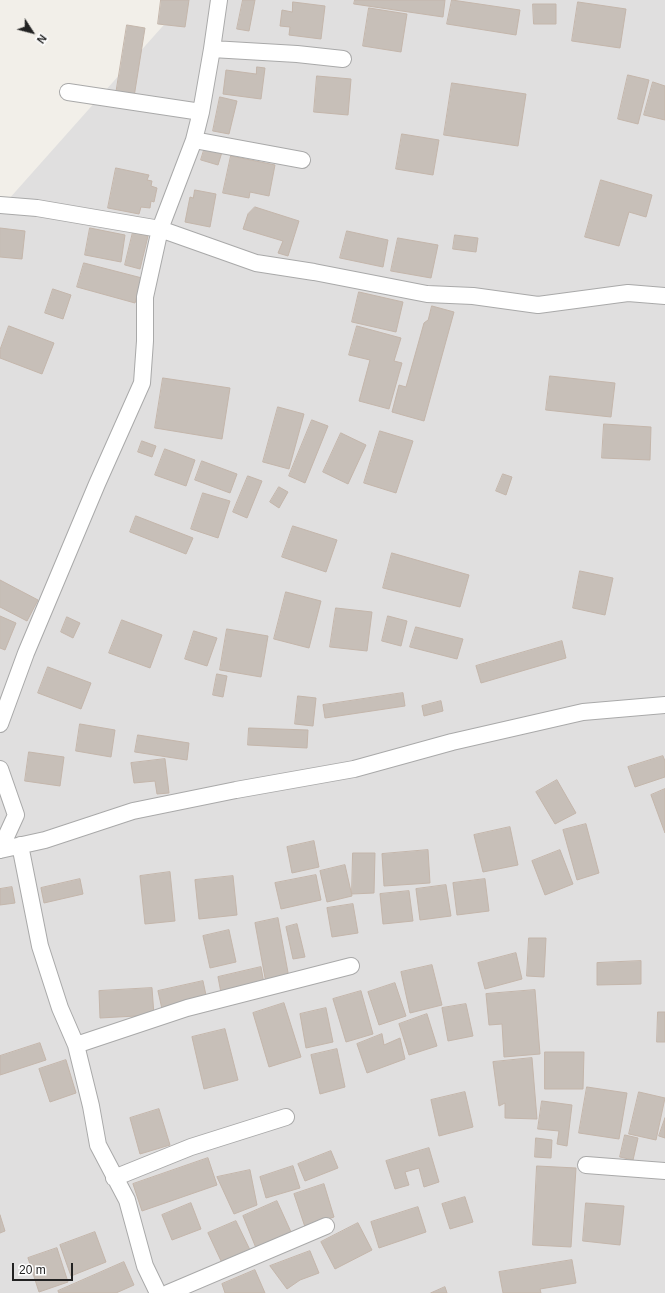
<!DOCTYPE html>
<html>
<head>
<meta charset="utf-8">
<style>
	body { margin:0 }
	#map { position:relative; width:665px; height:1293px; overflow:hidden; background:#f2efe9; font-family:Arial,sans-serif }
	canvas { display:block }
	.north { position:absolute; left:12px; top:12px; width:40px; height:40px; -webkit-text-stroke:3px #fff; paint-order:stroke; rotate:126deg; font-size:11px; font-weight:700; line-height:16px; text-align:center; color:#222 }
	.north::after { content:''; display:block; margin:auto; width:14px; height:18px; background:#222; clip-path:polygon(50% 0,100% 100%,50% 72%,0 100%) }
	.scale { position:absolute; left:12px; top:1263px; width:61px; height:18px; box-sizing:border-box; border:2px solid #222; border-top:0; padding-left:5px; font-size:12px; line-height:14px; white-space:nowrap; color:#222; -webkit-text-stroke:3px #fff; paint-order:stroke }
</style>
</head>
<body>
<div id="map">
<canvas width="665" height="1293"></canvas>
<div class="north">N</div>
<div class="scale">20 m</div>
</div>
<script>
const g = document.querySelector('canvas').getContext('2d');
g.lineJoin = 'round';
function paint(path, color) { g.fillStyle = color; g.fill(path, 'evenodd'); }
function strokePath(path, color, width, dash) { g.strokeStyle = color; g.lineWidth = width; g.lineCap = dash ? 'butt' : 'round'; g.setLineDash(dash || []); g.stroke(path); }
paint(new Path2D(`
	M186 0H665V1293H0V209Z`), '#e0dfdf');
const building = new Path2D(`
	M161 0H189L185 27 158 24Z
	M243 0H255L249 31 237 29Z
	M355 0H445L443 17 354 4Z
	M452 0 520 10 516 35 447 24Z
	M293 2 325 6 321 39 289 35 290 27 280 26 282 10 292 12Z
	M578 2 626 9 620 48 572 41Z
	M533 4H556V24H534Z
	M369 8 407 14 401 52 363 46Z
	M127 25 145 28 134 97 116 94Z
	M257 67 265 68 261 99 223 94 226 70 256 74Z
	M628 75 649 80 638 124 618 119Z
	M317 76 351 79 348 115 314 112Z
	M653 82 665 86V120L644 115Z
	M452 83 526 94 518 146 444 135Z
	M220 97 237 101 229 134 213 131Z
	M402 134 439 140 433 175 396 169Z
	M205 147 222 152 218 165 201 160Z
	M231 156 275 165 269 196 250 192 249 198 223 193Z
	M116 168 149 175 147 180 152 181 151 186 157 188 154 202 151 201 150 208 141 207 139 214 108 208Z
	M601 180 652 195 646 217 629 212 619 246 585 237Z
	M195 190 216 194 210 227 185 222 190 197 193 198Z
	M255 207 299 221 288 256 278 253 283 241 243 229 248 214Z
	M0 228 25 231 22 259 0 257Z
	M90 228 125 235 121 262 85 255Z
	M347 231 388 240 383 267 340 258Z
	M133 232 148 236 140 269 125 265Z
	M455 235 478 238 476 252 453 249Z
	M398 238 438 245 431 278 391 271Z
	M84 263 142 278 135 303 77 287Z
	M53 289 71 295 63 319 45 313Z
	M359 292 403 302 396 332 352 322Z
	M432 306 454 312 424 421 392 412 399 385 406 387 424 323 428 320Z
	M9 326 54 343 42 374 0 358V350Z
	M357 326 401 338 394 361 402 363 389 409 359 401 370 360 349 355Z
	M550 376 615 383 611 417 546 410Z
	M163 378 230 388 222 439 155 428Z
	M278 407 304 414 289 469 263 462Z
	M312 420 328 426 305 483 289 476Z
	M604 424 651 427 650 460 602 458Z
	M380 431 413 441 396 493 364 483Z
	M341 433 366 445 348 484 323 472Z
	M142 441 156 446 152 457 138 452Z
	M165 449 195 460 186 486 155 475Z
	M202 461 237 474 230 493 195 480Z
	M503 474 512 477 506 495 496 491Z
	M248 476 262 481 247 518 233 512Z
	M279 487 288 492 279 508 270 502Z
	M203 493 230 501 218 538 191 529Z
	M136 516 193 538 186 554 130 532Z
	M293 526 337 540 326 572 282 557Z
	M392 553 469 575 460 607 383 588Z
	M580 571 613 578 605 615 573 608Z
	M0 580 38 600 27 621 0 607Z
	M286 592 321 601 309 648 274 639Z
	M336 608 372 612 367 651 330 647Z
	M0 616 16 623 5 650 0 648Z
	M388 616 407 621 401 646 382 641Z
	M67 617 80 623 73 638 61 632Z
	M122 620 162 635 150 668 109 653Z
	M416 627 463 639 457 659 410 647Z
	M227 629 268 636 261 677 220 670Z
	M194 631 217 638 207 666 185 659Z
	M562 641 566 658 481 683 476 666Z
	M48 667 91 683 81 709 38 693Z
	M217 674 227 676 223 697 213 695Z
	M403 693 405 706 325 718 323 705Z
	M298 696 316 698 313 726 295 724Z
	M441 701 443 711 424 716 422 706Z
	M80 724 115 730 111 757 76 751Z
	M249 728 308 730 307 748 248 745Z
	M138 735 189 743 187 760 135 752Z
	M29 752 64 757 60 786 25 781Z
	M663 756 665 761V777L635 787 628 767Z
	M165 759 169 793 157 794 155 781 134 783 131 763Z
	M557 780 576 813 555 824 536 792Z
	M665 789V833L651 795Z
	M586 824 599 873 577 880 563 830Z
	M510 827 518 865 483 872 474 835Z
	M314 841 319 867 292 873 287 847Z
	M428 850 430 883 384 886 382 854Z
	M560 850 573 884 545 895 532 861Z
	M353 853H375L374 893 352 894Z
	M345 865 352 896 327 902 320 871Z
	M170 872 175 921 145 924 140 876Z
	M316 875 321 900 281 909 275 883Z
	M233 876 237 915 199 919 195 880Z
	M80 879 83 894 44 903 41 888Z
	M485 879 489 911 457 915 453 883Z
	M446 885 451 916 420 920 416 889Z
	M12 887 15 903 0 905V889Z
	M409 891 413 921 383 924 380 894Z
	M353 904 358 933 332 937 327 908Z
	M278 918 289 978 266 983 255 923Z
	M297 924 305 957 293 959 286 927Z
	M229 930 236 962 210 968 203 936Z
	M529 938H546L544 977 527 976Z
	M516 953 522 979 485 989 478 963Z
	M641 961V984L597 985V963Z
	M432 965 442 1005 410 1013 401 972Z
	M261 967 265 989 222 998 218 977Z
	M203 981 207 1000 162 1009 158 991Z
	M395 983 406 1016 379 1025 368 992Z
	M152 988 154 1015 100 1018 99 991Z
	M535 990 540 1054 504 1057 502 1024 489 1025 486 994Z
	M361 991 373 1034 346 1042 333 999Z
	M284 1003 301 1057 269 1067 253 1013Z
	M466 1004 473 1036 448 1041 442 1008Z
	M326 1008 333 1042 306 1048 300 1014Z
	M658 1012H665V1042H657Z
	M427 1014 437 1046 409 1055 399 1024Z
	M225 1029 238 1080 204 1089 192 1037Z
	M382 1034 384 1045 400 1038 405 1059 367 1073 357 1044Z
	M40 1043 46 1060 0 1075V1056Z
	M337 1049 345 1087 320 1094 311 1055Z
	M545 1052H584L583 1089H545Z
	M532 1058 537 1119 505 1118V1103L499 1106 493 1062Z
	M66 1060 76 1093 50 1102 39 1069Z
	M587 1087 627 1093 619 1139 579 1133Z
	M465 1092 473 1127 439 1136 431 1100Z
	M639 1092 665 1098 656 1140 629 1134Z
	M542 1101 572 1105 567 1146 557 1144 559 1131 538 1129Z
	M159 1109 170 1145 140 1154 130 1118Z
	M665 1118V1138L659 1136Z
	M625 1135 638 1138 633 1160 620 1157Z
	M536 1138 552 1140 551 1158 535 1157Z
	M429 1148 439 1182 424 1187 419 1168 405 1172 409 1185 395 1189 386 1161Z
	M331 1151 338 1168 305 1181 298 1164Z
	M208 1158 217 1185 142 1211 133 1184Z
	M293 1166 300 1188 266 1198 260 1177Z
	M537 1166 576 1168 571 1247 533 1245Z
	M250 1170 257 1205 234 1214 217 1177Z
	M324 1184 334 1217 305 1227 294 1194Z
	M465 1197 473 1222 450 1229 442 1204Z
	M277 1201 291 1232 256 1248 243 1216Z
	M191 1203 201 1229 172 1240 162 1215Z
	M586 1203 624 1206 620 1245 583 1241Z
	M418 1207 426 1232 379 1248 371 1222Z
	M0 1215 5 1231 0 1233Z
	M236 1221 250 1250 222 1263 208 1233Z
	M358 1223 372 1250 335 1269 321 1242Z
	M95 1232 106 1262 71 1276 60 1245Z
	M57 1248 68 1282 39 1292 28 1258Z
	M310 1251 319 1273 300 1280 287 1289 270 1266Z
	M572 1260 576 1283 540 1289 541 1293H503L499 1272Z
	M124 1262 134 1285 116 1293H59L58 1291Z
	M255 1270 265 1293H225L222 1284Z
	M445 1287 447 1293H431Z`);
paint(building, '#c7bfb8');
strokePath(building, '#c4b6ab', 1);
const street = new Path2D(`
	M212 49 297 54 343 59
	M68 92 201 112
	M194 140 302 160
	M0 205 37 208 160 229 256 263 314 272 427 294 473 296 538 305 628 293 665 296
	M0 724 26 653 97 484 142 383 145 341V297L160 229 194 140 201 112 212 49 219 0
	M0 769 16 815 0 850
	M20 845 40 946 60 1008 76 1045 91 1106 98 1145 127 1200 145 1266 158 1293
	M0 850 45 840 133 811 236 790 354 769 452 742 583 712 665 705
	M76 1045 187 1008 351 966
	M586 1165 665 1171
	M114 1178 191 1147 286 1117
	M168 1293 326 1226`);
strokePath(street, '#a9a9a9', 18);
strokePath(street, '#fff', 16);
</script>
</body>
</html>
